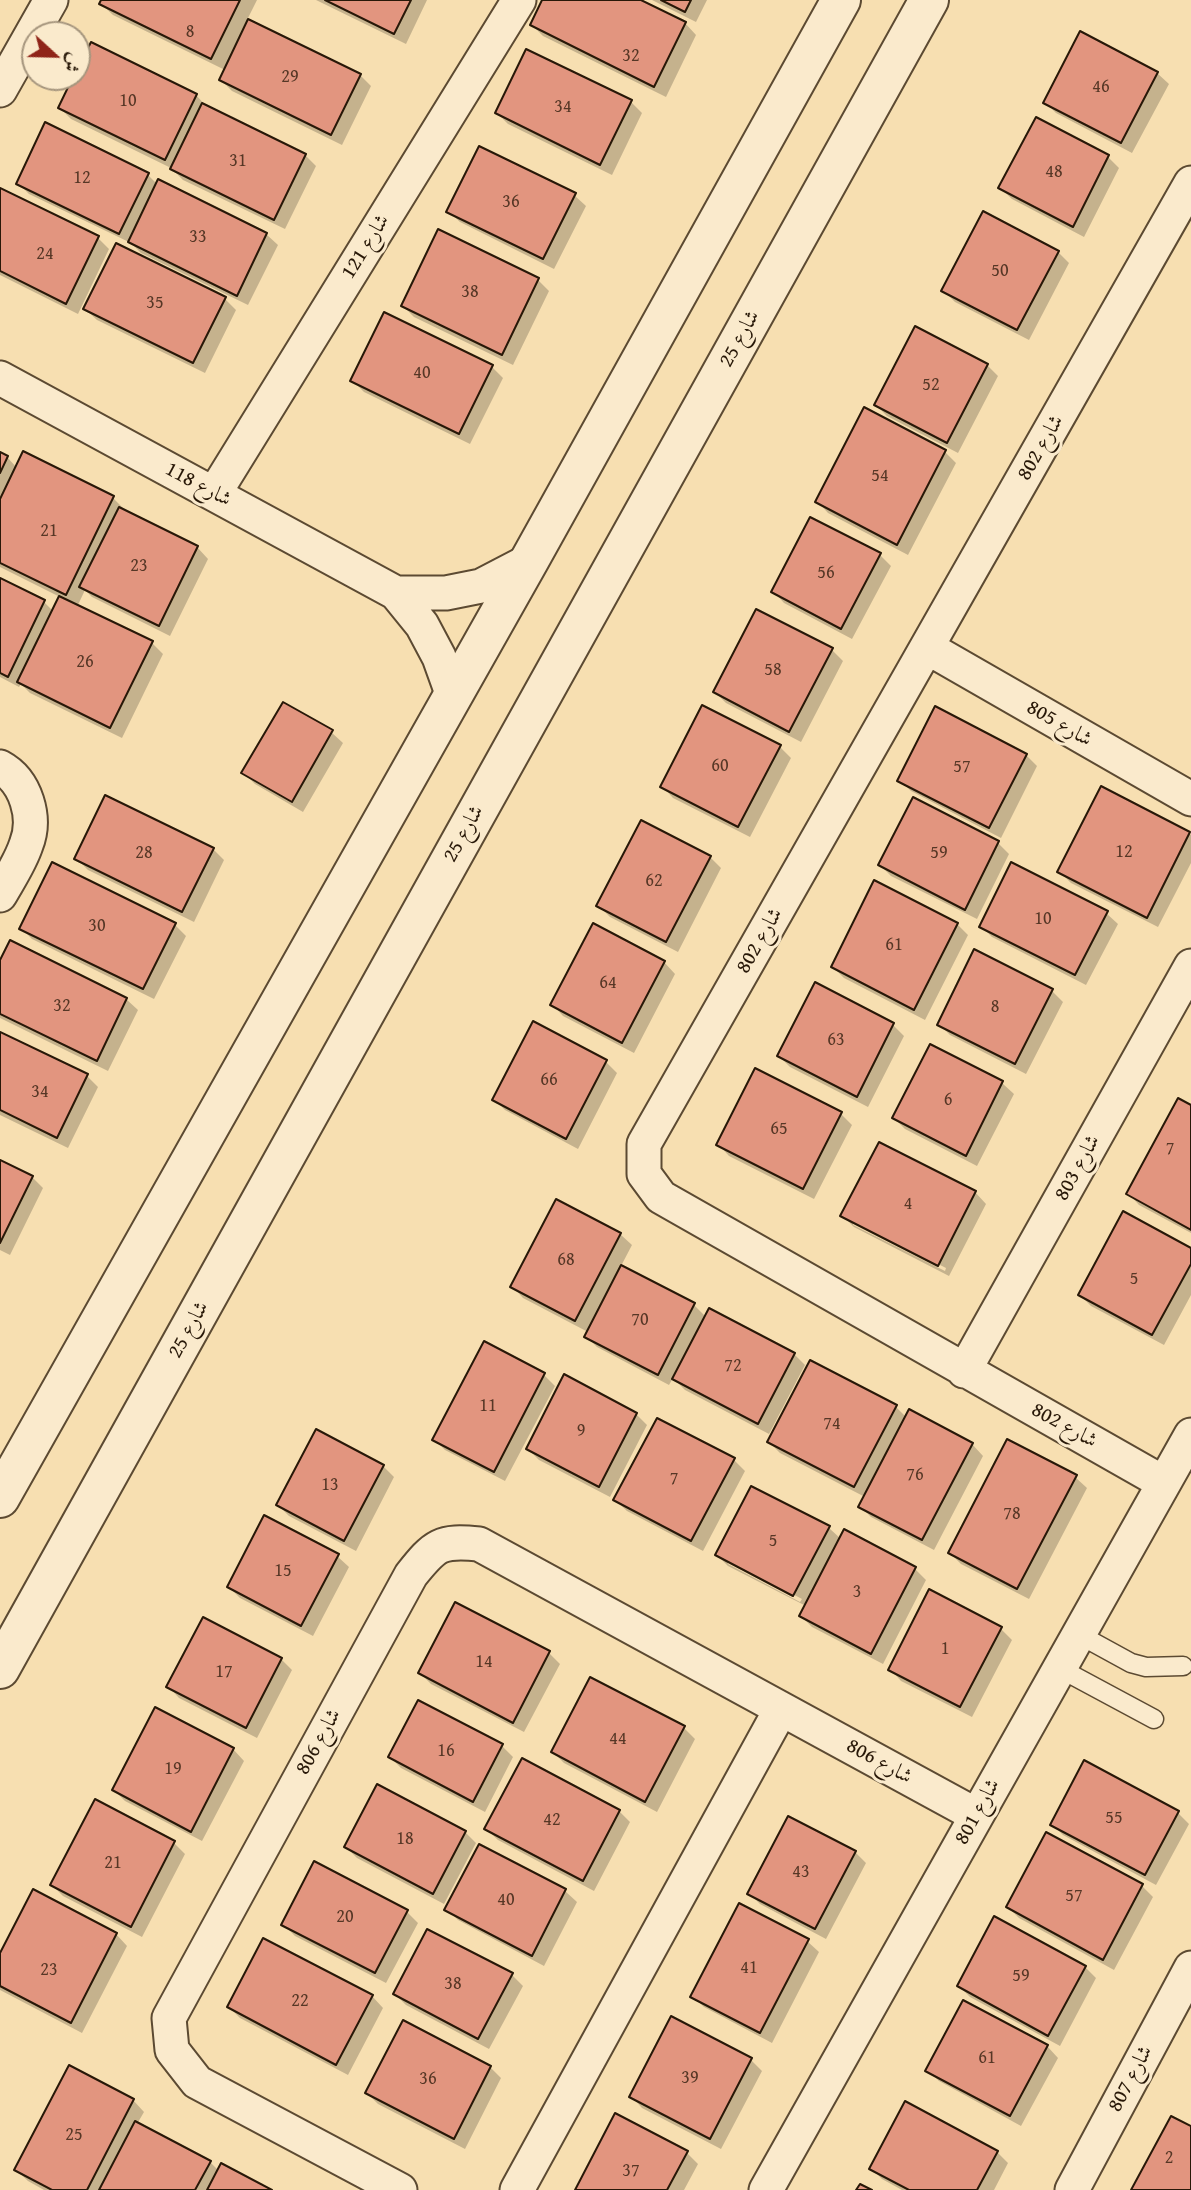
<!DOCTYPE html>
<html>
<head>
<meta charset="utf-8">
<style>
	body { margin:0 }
	#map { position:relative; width:1191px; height:2190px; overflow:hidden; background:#f7dfb1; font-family:"Gentium Book Plus",Amiri,serif }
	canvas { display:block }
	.north { position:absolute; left:21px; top:21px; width:70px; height:70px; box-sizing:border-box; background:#faeacc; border:2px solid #a6967e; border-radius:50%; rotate:112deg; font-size:19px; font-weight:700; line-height:28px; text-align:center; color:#281808 }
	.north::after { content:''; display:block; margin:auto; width:24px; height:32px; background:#8f2418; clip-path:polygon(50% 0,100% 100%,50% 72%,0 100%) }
</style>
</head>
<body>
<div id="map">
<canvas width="1191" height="2190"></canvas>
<div class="north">ش</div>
</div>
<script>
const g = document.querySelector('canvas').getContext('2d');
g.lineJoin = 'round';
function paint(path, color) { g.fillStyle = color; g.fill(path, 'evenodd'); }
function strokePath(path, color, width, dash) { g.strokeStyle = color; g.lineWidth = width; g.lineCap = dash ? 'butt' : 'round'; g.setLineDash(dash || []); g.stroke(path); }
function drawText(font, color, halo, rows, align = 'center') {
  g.font = font + ' "Gentium Book Plus",Amiri,serif'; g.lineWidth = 6; g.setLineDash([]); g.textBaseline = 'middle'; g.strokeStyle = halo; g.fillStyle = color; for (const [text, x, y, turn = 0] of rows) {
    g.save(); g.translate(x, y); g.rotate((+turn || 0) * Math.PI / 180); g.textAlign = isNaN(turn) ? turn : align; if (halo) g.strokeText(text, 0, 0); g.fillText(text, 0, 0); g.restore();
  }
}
paint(new Path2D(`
	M103 0H257L247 20 360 75 371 86 342 145 232 91 221 80 225 70 113 15 101 4Z
	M316 0H427L406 44Z
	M544 0H637L685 23 696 35 666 97 543 36 532 25Z
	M652 0H707L696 22Z
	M1081 34 1157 73 1169 84 1132 153 1056 113 1045 102Z
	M77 74 196 95 207 107 305 155 316 166 285 229 183 180 171 168 71 119 60 108Z
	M631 102 642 113 612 175 508 124 497 113Z
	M1037 119 1108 157 1119 168 1084 237 1012 199 1000 188Z
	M148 175 158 185 266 234 278 245 248 305 141 253 131 243 29 194 18 183Z
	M0 190 98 238 109 249 78 314 0 275Z
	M574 195 586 206 554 269 460 222 448 211Z
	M1058 252 1069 263 1029 340 955 302 944 291Z
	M538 280 549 291 513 365 414 317 403 306Z
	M225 299 236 310 205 373 97 320 85 309Z
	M987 365 998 376 958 453 887 416 876 405Z
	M492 367 503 378 470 444 364 392 353 381Z
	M865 410 945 452 956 463 908 555 828 513 817 501Z
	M0 454 7 457 17 468 24 454 113 498 124 509 123 511 197 547 208 559 170 636 92 597 85 590 77 607 152 643 163 654 122 738 30 693 21 684 19 687 0 677V580L44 602 53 611 60 597 0 567Z
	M880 555 891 566 852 639 784 603 773 591Z
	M832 650 843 661 801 742 726 703 715 692Z
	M331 732 343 743 303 812 255 784 244 773Z
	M780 747 791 758 750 837 673 798 662 786Z
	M1026 755 1037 766 1001 838 911 791 899 780Z
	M914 799 998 843 1009 854 977 919 891 876 880 865Z
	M1189 833 1191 835V863L1158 927 1071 883 1060 872Z
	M213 849 224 860 194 922 88 870 76 858Z
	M710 857 721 868 678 952 610 917 599 906Z
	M1106 913 1118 924 1086 985 992 937 981 926Z
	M174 924 186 936 154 999 32 939 21 928Z
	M957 924 968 935 925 1020 844 978 833 967Z
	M594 925 664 962 675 974 634 1053 563 1016 552 1004Z
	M975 952 1052 991 1063 1002 1026 1074 950 1035 939 1024Z
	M0 964 126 999 138 1010 108 1071 0 1018Z
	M533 1024 606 1062 617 1073 578 1149 505 1110 494 1099Z
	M893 1025 904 1036 868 1107 790 1067 779 1056Z
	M0 1034 87 1076 98 1087 68 1148 0 1115Z
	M931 1046 1002 1083 1014 1094 977 1166 905 1129 894 1118Z
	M1191 1107V1233L1139 1205 1128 1193Z
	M841 1114 852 1125 814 1199 729 1156 718 1144Z
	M0 1162 32 1177 43 1188 10 1255 0 1250Z
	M975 1192 986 1204 949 1276 854 1227 843 1216ZM853 1221 946 1268 945 1271 853 1225Z
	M557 1201 620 1234 632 1245 621 1266 694 1305 706 1317 794 1354 805 1365 769 1434 685 1390 673 1378 669 1385 597 1347 586 1336 588 1332 523 1298 512 1286Z
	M1191 1250V1295L1164 1345 1091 1306 1080 1295Z
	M544 1375 555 1386 505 1481 445 1450 434 1439Z
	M896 1407 907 1418 972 1444 983 1456 934 1550 871 1517 860 1506 865 1497 780 1453 769 1442Z
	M636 1414 647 1425 610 1497 539 1460 528 1449Z
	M734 1460 745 1471 703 1551 627 1511 615 1500Z
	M383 1466 394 1477 356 1551 289 1516 278 1505Z
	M1075 1477 1087 1488 1029 1599 961 1564 950 1553Z
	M752 1488 829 1528 841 1539 845 1531 915 1569 926 1580 883 1664 812 1627 801 1616 806 1606 728 1566 717 1555ZM728 1560 802 1599 800 1602 728 1564Z
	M337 1556 349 1567 313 1636 240 1598 229 1587Z
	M456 1604 549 1653 560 1664 524 1732 431 1684 420 1673Z
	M1001 1629 1012 1640 972 1717 901 1681 890 1669Z
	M281 1659 292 1670 257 1738 179 1698 168 1686Z
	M419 1702 502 1746 513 1757 485 1812 401 1768 390 1757Z
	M684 1728 695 1739 657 1812 564 1763 553 1752Z
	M233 1749 244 1761 202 1841 125 1801 114 1790Z
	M1085 1763 1178 1813 1189 1824 1156 1885 1063 1835 1052 1824Z
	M96 1802 174 1843 185 1854 142 1937 63 1896 52 1885Z
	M619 1811 630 1822 594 1891 498 1840 486 1829Z
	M465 1832 476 1843 444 1904 357 1858 346 1847Z
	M480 1846 565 1891 577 1902 544 1966 458 1920 447 1909Z
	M855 1852 866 1863 826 1939 760 1904 749 1893Z
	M315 1863 407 1912 418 1923 386 1983 295 1936 283 1924Z
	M1142 1886 1153 1897 1114 1970 1019 1918 1008 1907Z
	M116 1934 127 1946 82 2033 0 1990V1957Z
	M807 1941 819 1952 772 2043 704 2007 692 1996Z
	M1085 1967 1096 1978 1060 2046 970 1997 959 1986Z
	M512 1975 523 1986 489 2049 406 2005 395 1994Z
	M372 1996 383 2008 348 2075 240 2018 229 2007Z
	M1047 2046 1058 2058 1021 2126 939 2081 927 2070Z
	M751 2060 762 2071 721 2149 642 2108 631 2096Z
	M490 2067 501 2078 465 2149 378 2104 367 2093Z
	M133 2100 144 2112 137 2124 210 2162 219 2171 268 2190H44L28 2181 16 2170Z
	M997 2152 1008 2163 994 2190H902L882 2179 871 2168Z
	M687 2153 698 2164 684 2190H577Z`), '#0003');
const building = new Path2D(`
	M101 0H240L211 59 99 4Z
	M325 0H411L394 34Z
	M542 0H641L686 22 654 87 530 25Z
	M661 0H691L685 12Z
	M248 19 361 74 331 135 219 80Z
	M1080 31 1158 72 1121 143 1043 103Z
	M91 42 197 94 165 160 58 108 73 77H77V70Z
	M526 49 632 100 600 165 495 113Z
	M202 103 306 154 274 220 170 169Z
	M1036 117 1109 155 1073 227 998 188Z
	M45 122 149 173 119 234 16 184Z
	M479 146 576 193 543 259 446 212Z
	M158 179 267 233 237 296 128 242Z
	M0 188 99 236 66 304 0 271Z
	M983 211 1059 251 1017 330 941 291Z
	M438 229 539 278 502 355 401 306Z
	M116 243 226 297 193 363 83 309Z
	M384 312 493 365 459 434 350 381Z
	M915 326 988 364 947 443 874 405Z
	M864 407 946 450 897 545 815 502Z
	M23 451 114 496 66 595 0 563V499Z
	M0 452 8 456 0 473Z
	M119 507 198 546 159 626 79 587Z
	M810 517 881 553 841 629 771 592Z
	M0 578 45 600 8 677 0 673Z
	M59 596 153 641 110 728 17 682Z
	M756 609 833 648 789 732 713 692Z
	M283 702 333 730 292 802 241 773Z
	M702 705 781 745 738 827 660 787Z
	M935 706 1027 754 989 828 897 781Z
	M1101 786 1190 832 1147 918 1057 872Z
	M105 795 214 848 182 912 74 859Z
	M913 797 999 841 965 910 878 865Z
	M641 820 711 856 666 942 596 906Z
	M52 862 176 923 143 989 19 929Z
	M1011 862 1108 911 1075 975 979 927Z
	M874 880 958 923 914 1010 831 967Z
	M593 923 665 961 622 1043 550 1005Z
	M10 940 127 998 97 1061 0 1014V960Z
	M974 949 1053 989 1015 1064 937 1025Z
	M815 982 894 1023 857 1097 777 1056Z
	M533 1021 607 1060 566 1139 492 1100Z
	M0 1032 88 1074 57 1138 0 1110Z
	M930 1044 1003 1081 966 1156 892 1118Z
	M755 1068 842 1112 803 1189 716 1145Z
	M1178 1098 1191 1105V1230L1126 1194Z
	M879 1142 976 1191 938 1266 840 1216Z
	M0 1160 33 1176 0 1243Z
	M556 1199 621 1233 575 1321 510 1287Z
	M1123 1211 1191 1248V1264L1152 1335 1078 1295Z
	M621 1265 695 1303 658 1375 584 1337Z
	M709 1308 795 1353 758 1424 672 1379Z
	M484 1341 545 1373 494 1472 432 1440Z
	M810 1360 897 1405 854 1487 767 1442Z
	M564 1374 637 1413 599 1487 526 1449Z
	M909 1409 973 1443 922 1540 858 1507Z
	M657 1418 735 1458 691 1541 613 1500Z
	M316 1429 384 1465 344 1541 276 1505Z
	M1007 1439 1077 1475 1017 1589 948 1553Z
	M751 1486 830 1526 793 1596 715 1555Z
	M264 1515 339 1554 301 1626 227 1587Z
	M844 1529 916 1567 871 1654 799 1616Z
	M929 1589 1002 1627 960 1707 888 1670Z
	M455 1602 550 1651 513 1723 418 1673Z
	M203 1617 282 1658 246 1728 166 1687Z
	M590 1677 685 1726 645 1802 551 1752Z
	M418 1700 503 1744 473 1802 388 1757Z
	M155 1707 234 1748 191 1832 112 1790Z
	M522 1758 620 1810 583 1881 484 1829Z
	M1084 1760 1179 1811 1145 1875 1050 1825Z
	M377 1784 466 1831 433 1894 344 1847Z
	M95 1799 175 1841 131 1927 50 1885Z
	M788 1816 856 1851 815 1929 747 1894Z
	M1046 1832 1143 1884 1103 1960 1006 1907Z
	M479 1844 566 1889 532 1956 444 1910Z
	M314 1861 408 1910 375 1973 281 1925Z
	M33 1889 117 1933 71 2023 0 1986V1953Z
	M739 1903 809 1939 760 2033 690 1997Z
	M994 1916 1086 1966 1048 2036 957 1986Z
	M427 1929 513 1973 478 2039 393 1994Z
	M263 1938 373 1995 336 2065 227 2007Z
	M963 2000 1048 2045 1010 2116 925 2071Z
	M671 2016 752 2058 710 2139 629 2097Z
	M403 2020 491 2066 454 2139 365 2093Z
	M69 2065 134 2099 87 2190H52L14 2170Z
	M905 2101 998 2151 977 2190H909L869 2169Z
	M615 2113 688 2151 667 2190H575Z
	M1171 2116 1191 2126V2190H1131Z
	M135 2121 211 2161 195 2190H99Z
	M221 2163 272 2190H207Z
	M860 2184 872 2190H856Z`);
paint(building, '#e2957f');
strokePath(building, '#281808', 2);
const service = new Path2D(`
	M1078 1634 1131 1663 1146 1667 1183 1666
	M1059 1668 1154 1719`);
const minor = new Path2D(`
	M0 90 51 0
	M0 378 396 593 422 625 439 657 453 696
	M214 494 519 0
	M396 593H446L481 586 529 561
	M928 648 1191 799
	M0 767C26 781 37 818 26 845 20 863 9 879 0 895
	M964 1371 1191 966
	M1164 1483 661 1197 644 1174V1144L1191 183
	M400 2190 197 2082 172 2050 169 2018 411 1575C435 1545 440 1540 479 1544L976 1815
	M517 2190 781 1709
	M766 2190 1191 1435
	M1072 2190 1191 1968`);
const tertiary = new Path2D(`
	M0 1498 529 561 841 0
	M0 1669 929 0`);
strokePath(service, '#5c4a32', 21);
strokePath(minor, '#5c4a32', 37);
strokePath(tertiary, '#5c4a32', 42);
strokePath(service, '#faeacc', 18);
strokePath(minor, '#faeacc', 33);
strokePath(tertiary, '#faeacc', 38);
drawText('18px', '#563726', null, [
	["8",190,32],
	["32",631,56],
	["29",290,77],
	["46",1101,87],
	["10",128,101],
	["34",563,107],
	["31",238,161],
	["48",1054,172],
	["12",82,178],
	["36",511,202],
	["33",198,237],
	["24",45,254],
	["50",1000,271],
	["38",470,292],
	["35",155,303],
	["40",422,373],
	["52",931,385],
	["54",880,476],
	["21",49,531],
	["23",139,566],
	["56",826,573],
	["26",85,662],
	["58",773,670],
	["60",720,766],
	["57",962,767],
	["12",1124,852],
	["28",144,853],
	["59",939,853],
	["62",654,881],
	["10",1043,919],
	["30",97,926],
	["61",894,945],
	["64",608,983],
	["32",62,1006],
	["8",995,1007],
	["63",836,1040],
	["66",549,1080],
	["34",40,1092],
	["6",948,1100],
	["65",779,1129],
	["7",1170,1149],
	["4",908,1204],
	["68",566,1260],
	["5",1134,1279],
	["70",640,1320],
	["72",733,1366],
	["11",488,1406],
	["74",832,1424],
	["9",581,1431],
	["76",915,1475],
	["7",674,1479],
	["13",330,1485],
	["78",1012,1514],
	["5",773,1541],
	["15",283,1571],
	["3",857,1592],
	["1",945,1649],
	["14",484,1662],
	["17",224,1672],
	["44",618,1739],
	["16",446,1751],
	["19",173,1769],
	["55",1114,1818],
	["42",552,1820],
	["18",405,1839],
	["21",113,1863],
	["43",801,1872],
	["57",1074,1896],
	["40",506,1900],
	["20",345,1917],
	["41",749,1968],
	["23",49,1970],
	["59",1021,1976],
	["38",453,1984],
	["22",300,2001],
	["61",987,2058],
	["39",690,2078],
	["36",428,2079],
	["25",74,2135],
	["2",1169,2158],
	["37",631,2171]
]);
drawText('21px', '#281808', '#faeacc', [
	["شارع 121",366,247,-58],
	["شارع 25",740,339,-61],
	["شارع 802",1041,448,-60],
	["شارع 118",198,485,28],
	["شارع 805",1059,724,30],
	["شارع 25",464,834,-61],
	["شارع 802",760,941,-60],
	["شارع 803",1078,1168,-61],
	["شارع 25",189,1330,-61],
	["شارع 802",1064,1426,29],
	["شارع 806",319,1742,-61],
	["شارع 806",879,1762,29],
	["شارع 801",978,1812,-61],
	["شارع 807",1131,2079,-62]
]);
</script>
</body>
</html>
